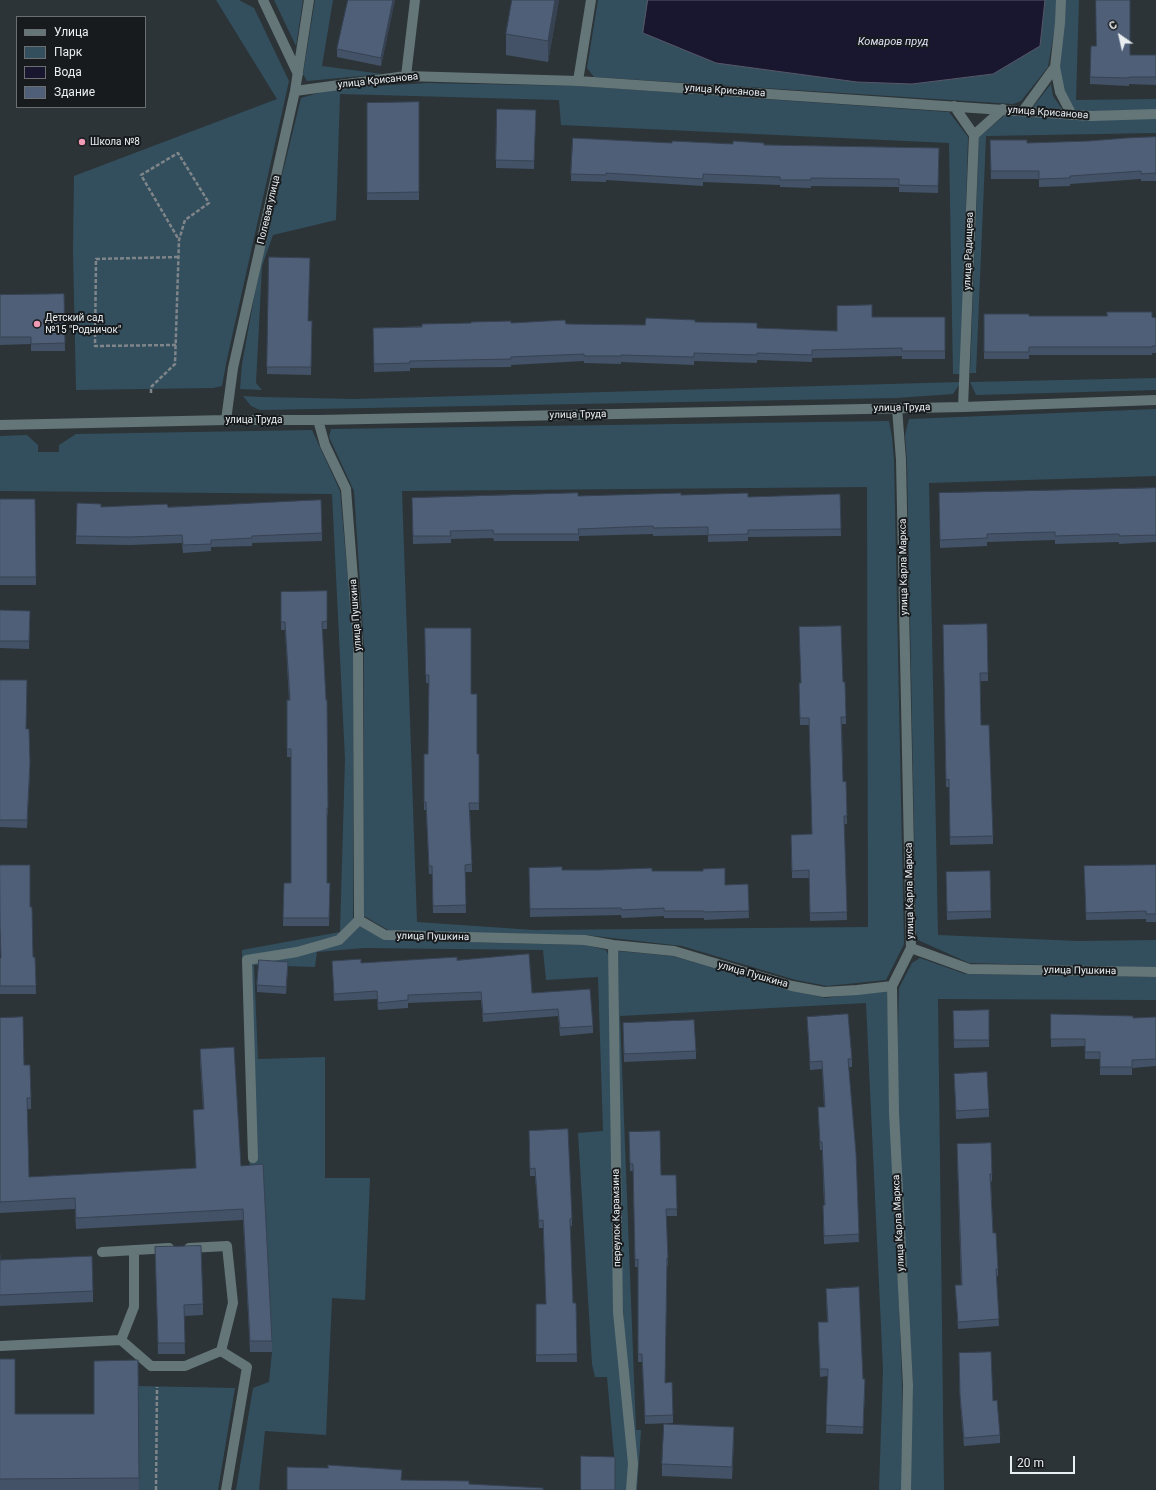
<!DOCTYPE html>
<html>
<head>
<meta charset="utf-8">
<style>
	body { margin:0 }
	#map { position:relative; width:1156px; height:1490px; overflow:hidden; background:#2c3438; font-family:Roboto,sans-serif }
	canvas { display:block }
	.legend { position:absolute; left:16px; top:16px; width:130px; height:92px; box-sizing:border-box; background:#181b1d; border:1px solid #6c6f72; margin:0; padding:5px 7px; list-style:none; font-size:12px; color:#e9eef1 }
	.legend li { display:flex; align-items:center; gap:8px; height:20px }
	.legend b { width:20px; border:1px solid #6c6f72 }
	.north { position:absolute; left:1100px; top:16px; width:40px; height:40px; -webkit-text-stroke:3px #181b1d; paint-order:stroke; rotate:326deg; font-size:11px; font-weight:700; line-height:16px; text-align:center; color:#e9eef1 }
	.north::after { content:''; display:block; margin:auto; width:14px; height:18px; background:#e9eef1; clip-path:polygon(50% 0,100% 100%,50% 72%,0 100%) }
	.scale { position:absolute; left:1010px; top:1456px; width:65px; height:18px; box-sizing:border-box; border:2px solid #e9eef1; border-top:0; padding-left:5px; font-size:12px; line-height:14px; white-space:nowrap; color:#e9eef1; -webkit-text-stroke:3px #181b1d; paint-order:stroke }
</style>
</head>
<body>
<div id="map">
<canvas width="1156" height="1490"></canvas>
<ul class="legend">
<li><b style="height:5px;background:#657678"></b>Улица</li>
<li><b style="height:11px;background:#334f5e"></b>Парк</li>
<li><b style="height:11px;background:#18172f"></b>Вода</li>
<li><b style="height:11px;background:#4e5f77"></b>Здание</li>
</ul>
<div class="north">С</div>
<div class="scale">20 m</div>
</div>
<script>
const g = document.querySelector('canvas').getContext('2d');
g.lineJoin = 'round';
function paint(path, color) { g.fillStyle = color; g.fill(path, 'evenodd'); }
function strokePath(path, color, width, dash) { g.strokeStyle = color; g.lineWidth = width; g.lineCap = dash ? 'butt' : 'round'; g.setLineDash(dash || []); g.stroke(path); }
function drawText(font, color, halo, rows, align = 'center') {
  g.font = font + ' Roboto,sans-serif'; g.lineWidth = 4; g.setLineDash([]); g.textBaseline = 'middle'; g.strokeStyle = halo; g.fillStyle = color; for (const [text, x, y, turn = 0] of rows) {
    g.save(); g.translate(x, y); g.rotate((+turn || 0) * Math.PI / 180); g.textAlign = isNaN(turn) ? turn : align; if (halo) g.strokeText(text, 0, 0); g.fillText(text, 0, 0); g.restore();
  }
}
paint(new Path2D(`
	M216 0H239L254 8 289 81 227 359 222 386 213 388 76 390 73 251 74 176 277 99Z
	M274 0H303L296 46Z
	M315 0H333L322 66 382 74 307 81 303 74Z
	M598 0H648L643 33 716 63 857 82 912 84 993 74 1040 46 1045 0H1057L1056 20 1048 67 1021 101 1013 104 594 77 587 68Z
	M1065 0H1079L1076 100 1156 99V110L1092 112 1074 110 1062 91 1059 68Z
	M428 83 579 86 949 112 968 137 961 374H953L949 143 561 125 559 100 340 94 336 220 273 235 262 266 256 383 262 390 240 389 242 364 260 265 301 98C341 85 385 86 428 83Z
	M1051 84 1053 96 1062 109 1032 108Z
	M1006 114 1156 118V133L986 136 976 373H970L979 137Z
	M1156 378V390L976 395 970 382Z
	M961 382 953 394 896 398 260 410 251 406 243 396 262 397 355 399Z
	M1156 409V476L929 483 938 935 1078 941 1156 940V968L969 963 918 940 916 930 907 462 905 435 909 419Z
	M889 421 892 437 894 461 904 944 886 980 827 986 796 980 682 946 586 935 404 932 388 930 364 916V645L354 491 329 437 331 429ZM867 487 868 927 534 930 417 922 402 491Z
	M312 430 340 491 354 645 353 917 358 925 385 940 586 945 606 950 610 959 629 1464 627 1490H615V1466L607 1377H595L592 1364 578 1133 603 1131 598 977 546 980 543 950 364 948 317 952 315 967 254 965 258 1059 325 1057V1178H370L365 1300 332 1298 326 1435 265 1431 259 1490H236L253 1388 269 1382 272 1352 250 1176 242 950 340 932 345 759 332 494 0 491V436L27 435 38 445V452H59V445L76 434Z
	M618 951 672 956 792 990 825 998 887 990 902 1385 903 1490H879L883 1370 866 1003 620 1016 636 1430H641L637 1490H635L621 1312Z
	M920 958 965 974 1156 977V1000L938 999 944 1490H910V1458L913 1384 896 1115 899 988 912 963Z
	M138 1386 235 1388 218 1490H139Z`), '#334f5e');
const water = new Path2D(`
	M648 0H1045L1040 46 993 74 912 84 857 82 716 63 643 33Z`);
paint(water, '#18172f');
strokePath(water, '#575869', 1);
strokePath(new Path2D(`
	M176 345 95 346 96 259 178 257
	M151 393V387L175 364 179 240 185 220 209 203 178 153 141 175 179 240
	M156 1490 157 1387`), '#7f8589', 2.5, [4, 2]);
strokePath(new Path2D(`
	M263 0 298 74
	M1055 67 1060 92 1072 115
	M406 76 415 0
	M578 81 591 0
	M295 91 406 76 578 81 1091 116 1156 114
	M954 106 974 135
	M1023 111 1055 67 1060 23 1061 0
	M963 407 974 135 1003 109
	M897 408 901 460 911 948 892 986 894 1113 908 1385 906 1490
	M226 420 233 368 295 91 309 0
	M318 420 325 445 346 489 358 643 359 920
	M0 425 226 420H318L963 407 1156 400
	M359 920 385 935 585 940 613 945 674 951 792 986 824 992 857 990 892 986
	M613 945 618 1312 633 1464 631 1490
	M911 948 969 969 1156 972
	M253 1158 247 960 297 952 339 940 359 920
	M189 1248 227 1246 233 1303 221 1351 247 1367 226 1490
	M134 1250V1307L121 1340 151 1366H185L221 1351
	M102 1252 169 1248
	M0 1346 121 1340`), '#657678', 10);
paint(new Path2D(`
	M395 0 381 66 337 57V49Z
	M559 0 548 62 506 55V34Z
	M1096 46 1130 55H1156V85L1129 84V86L1090 84V77Z
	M419 102V200H367V103Z
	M536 110 534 169 496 168V160Z
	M1156 137V181H1141V179L1070 184V186L1039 187V179H991L990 140 1027 143 1089 141Z
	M672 143 939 148 938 193 899 192V187L811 186V188L780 187V185L703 182V186L606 180V182L571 181V174Z
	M269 257 309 321H312L311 375 267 374Z
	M64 294 65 351H31V344L0 345V295Z
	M984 314 1029 316 1156 318V353H1152V355H1029V359H984Z
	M872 317H945V359H902V356L812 358V362L757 360V363L694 361V365L621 362V364L584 363V361L511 365V367L410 368V371L374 372 373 328 511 323 645 325 695 322 757 328 837 331Z
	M1156 488V542L1119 544V542L1055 544V540L987 542V546L940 548 939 501Z
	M840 494 841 536 748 537V541L708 542V535L653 536V534L579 536V541H494L493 538 451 539V543L413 544 412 498 578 496 681 495 748 497Z
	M0 499H35L36 585H0Z
	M101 507H168L322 533V541L252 543V546L211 547V551L183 553 182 543 130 545 76 544V536Z
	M327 591V629H322L326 700H327L328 815H327V883H330L329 926H283L284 883H291V757H287V700H289L285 630H281V592Z
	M0 610 30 611 29 649 0 648Z
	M987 624 988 681H980L981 725 993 836V844L950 845 949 787H946L943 625Z
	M425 628 471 694 477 754H479V810H470L472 872H465L466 913H433L432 874H429L426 810H424V754H428L429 683H426Z
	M0 680 26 729 30 771 27 828 0 827Z
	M843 682 846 717V724H842L843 782 846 781 847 824H844L847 920 810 921 809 878H792L791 835 812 834 809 725H800L799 683Z
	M1156 865V922H1146V919L1086 920 1084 866Z
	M529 868 562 870 652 871 725 885 748 884 749 918 704 920V918H664V916L622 918 621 915 530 917Z
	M990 871 991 918 947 920 946 872Z
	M30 907 33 957H35L36 994H0V958H1Z
	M457 960 532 993 593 1026V1033L560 1036 558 1016 483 1022 481 1000 408 1003V1008L378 1010 377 999 334 1001 332 961 361 963Z
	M288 969 286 994 257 992V985Z
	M989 1010V1047L954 1048 953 1011Z
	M1051 1014 1133 1018 1156 1017V1066L1132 1068V1075H1100V1059H1085V1046L1051 1047Z
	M807 1017 852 1059V1067H849L859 1242 824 1244 823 1212V1205H824L822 1150H820L818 1115V1107H824L822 1069 810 1070Z
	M0 1018 24 1065 31 1098V1109H27L29 1177 196 1168 193 1110 203 1109 200 1060V1049L241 1166 272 1341V1352H250L243 1220 76 1229 75 1209 0 1213Z
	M623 1023 696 1051V1059L624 1062Z
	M954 1074 989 1109V1117L956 1119Z
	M529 1131 572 1218V1226H570L573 1303H576L577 1362H536V1304H546L543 1228H539L535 1176H530Z
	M629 1132 661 1175H676L677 1216H666L668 1266H667L665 1383 673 1415V1423L645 1424 642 1362H638V1267H635L633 1171H630Z
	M957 1152 992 1174V1181L991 1182 993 1233 998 1269V1276H996L999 1326 958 1329 955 1285H961Z
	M155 1247 203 1304V1315L184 1316 185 1354H158Z
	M0 1255V1260L93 1291V1302L0 1306Z
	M826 1289 863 1379 865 1387 863 1434 826 1433 828 1376 820 1377 818 1330 827 1322Z
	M959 1353 993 1401 1000 1435V1443L964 1446 960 1402Z
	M0 1359 15 1414H94L138 1360 139 1490H0Z
	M734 1438 732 1479 662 1476V1464Z`), '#435266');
paint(new Path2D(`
	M393 0H395L381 66V58Z
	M555 0H559L548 62V41Z
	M734 1427V1438L732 1479V1467Z`), '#374253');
const building = new Path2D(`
	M348 0H393L381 58 337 49Z
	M512 0H555L548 41 506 34Z
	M1096 0H1130V55H1156V77H1129V78L1090 77 1091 46H1096Z
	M419 102V192L367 193V103Z
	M497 109 536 110 534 161 496 160Z
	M1156 137V173L1141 174V171L1070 176V178L1039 179V171H991L990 140H1027V143L1089 141 1126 138Z
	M573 138 672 143V141L733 144V141L764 143V145L939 148 938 186 899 185V179L811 178V180H780V177L703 174V179L606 173V175L571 174Z
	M269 257 310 258 308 321H312L311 367H267Z
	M64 294 65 343 31 344V337H0V295Z
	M872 305V317H945V351H902V348L812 350V355L757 353V355L694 353V357L621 355V356H584V354L511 357V359L410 361V363L374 364 373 328 422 327V324L471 323V322L511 321V323L565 320 566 324 645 325 646 318 695 320V322L757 323V328L837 331V306Z
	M1107 312H1152V317L1156 318V346H1152V347H1029V352H984V314H1029V316H1107Z
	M1156 488V535L1119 536V534L1055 536V532L987 534V538L940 540 939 493Z
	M578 493V496L681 493V495L748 493V497L840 494 841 529 748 530V534L708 535V527L653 528V526L578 529 579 534H494L493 530 450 531 451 536H413L412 498Z
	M0 499H35L36 577H0Z
	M321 500 322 533 252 536V538L211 540V544L183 545 182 535 130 537 76 536 77 503 101 504V507L167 504 168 507Z
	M327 591V621L322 622 326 700H327L328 808H327V883H330L329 918H283L284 883H291V749H287V700H290L285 622H281V592Z
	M0 610 30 611 29 641H0Z
	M987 624 988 673H980L981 725H989L993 836 950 837 949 779 946 780 943 625Z
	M841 626 843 682H845L846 717H841L843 782 846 781 847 816H844L847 912 810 913 809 870 792 871 791 835 812 834 809 718H800L799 683H801L799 627Z
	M425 628H471V694H477V754H479V803H469L472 864 465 865 466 905 433 906 432 866H429L426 802H424V754H428L429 675H426Z
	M0 680H27L26 729H29L30 763 27 820H0Z
	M0 865H30V907H32L33 957H35L36 986H0V958H1L0 926Z
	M1156 865V914H1146V911L1086 913 1084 866Z
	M562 867V870H598L652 868V871H703V869L725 868V885L748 884 749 911 704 912V911H664V908L622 910 621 908 530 909 529 868Z
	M990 871 991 911 947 912 946 872Z
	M529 954 532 993 590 989 593 1026 560 1028 558 1009 483 1014 481 992 408 995V1000L378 1003 377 991 334 994 332 961 361 959V963L457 957V960Z
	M259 960 288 962 286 987 257 985Z
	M989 1010V1040H954L953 1011Z
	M848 1014 852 1059H848L856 1153 859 1234 824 1236 823 1205H825L822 1142H820L818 1107H825L822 1061 810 1062 807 1017Z
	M1051 1014 1133 1016V1018L1156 1017V1059L1132 1060V1067H1100V1052H1085V1039H1051Z
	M23 1017 24 1065H30L31 1098H27L29 1177 196 1168 193 1110 204 1109 200 1049 234 1047 241 1166 263 1164 272 1341H250L243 1209 76 1218 75 1198 0 1202V1018Z
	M694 1020 696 1051 624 1054 623 1023Z
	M987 1072 989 1109 956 1111 954 1074Z
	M568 1129 572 1218 570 1219 573 1303H576L577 1354 536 1355V1304H546L543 1220 539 1221 535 1168 530 1169 529 1131Z
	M660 1131 661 1175H676L677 1209H666L668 1258H667L665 1383 672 1382 673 1415 645 1416 642 1354H638V1259L635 1260 633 1164H630L629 1132Z
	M991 1143 992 1174H990L993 1233H996L998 1269H996L999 1319 958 1322 955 1285H962L957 1144Z
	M201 1246 203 1304 184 1305 185 1343H158L155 1247Z
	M0 1255V1260L92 1256 93 1291 0 1295Z
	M859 1287 863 1379H865L863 1427 826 1425 828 1369H820L818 1322H828L826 1289Z
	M991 1352 993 1401 997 1400 1000 1435 964 1438 960 1395 959 1353Z
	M0 1359H15V1414H94V1361L138 1360 139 1478 0 1479Z
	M664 1424 734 1427 732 1467 662 1464Z
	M581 1456 615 1457V1490H581Z
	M328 1465 402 1470 401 1480 469 1481V1484L543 1488V1490H287V1467L328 1468Z`);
paint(building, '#4e5f77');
strokePath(building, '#374253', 1);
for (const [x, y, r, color] of [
	[82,142,4,"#f09ab5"],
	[37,324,4,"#f09ab5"]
]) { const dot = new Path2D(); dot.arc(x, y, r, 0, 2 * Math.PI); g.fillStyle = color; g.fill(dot); strokePath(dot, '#181b1d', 1.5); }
drawText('10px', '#e9eef1', '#181b1d', [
	["улица Крисанова",378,81,-6],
	["улица Крисанова",725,91,4],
	["улица Крисанова",1048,113,4],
	["Полевая улица",269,210,-77],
	["улица Радищева",969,251,-88],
	["улица Труда",902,408,-1],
	["улица Труда",578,415,-1],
	["улица Труда",254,420],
	["улица Карла Маркса",904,567,-91],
	["улица Пушкина",356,615,-94],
	["улица Карла Маркса",910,891,-91],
	["улица Пушкина",433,937,1],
	["улица Пушкина",1080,971,1],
	["улица Пушкина",753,975,16],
	["переулок Карамзина",617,1218,-91],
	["улица Карла Маркса",899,1223,-93]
]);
drawText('10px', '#e9eef1', '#181b1d', [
	["Школа №8",90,142],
	["Детский сад",45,318],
	["№15 \"Родничок\"",45,330]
], 'left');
drawText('italic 11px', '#e0e1f8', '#181b1d', [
	["Комаров пруд",893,42]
]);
</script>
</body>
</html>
